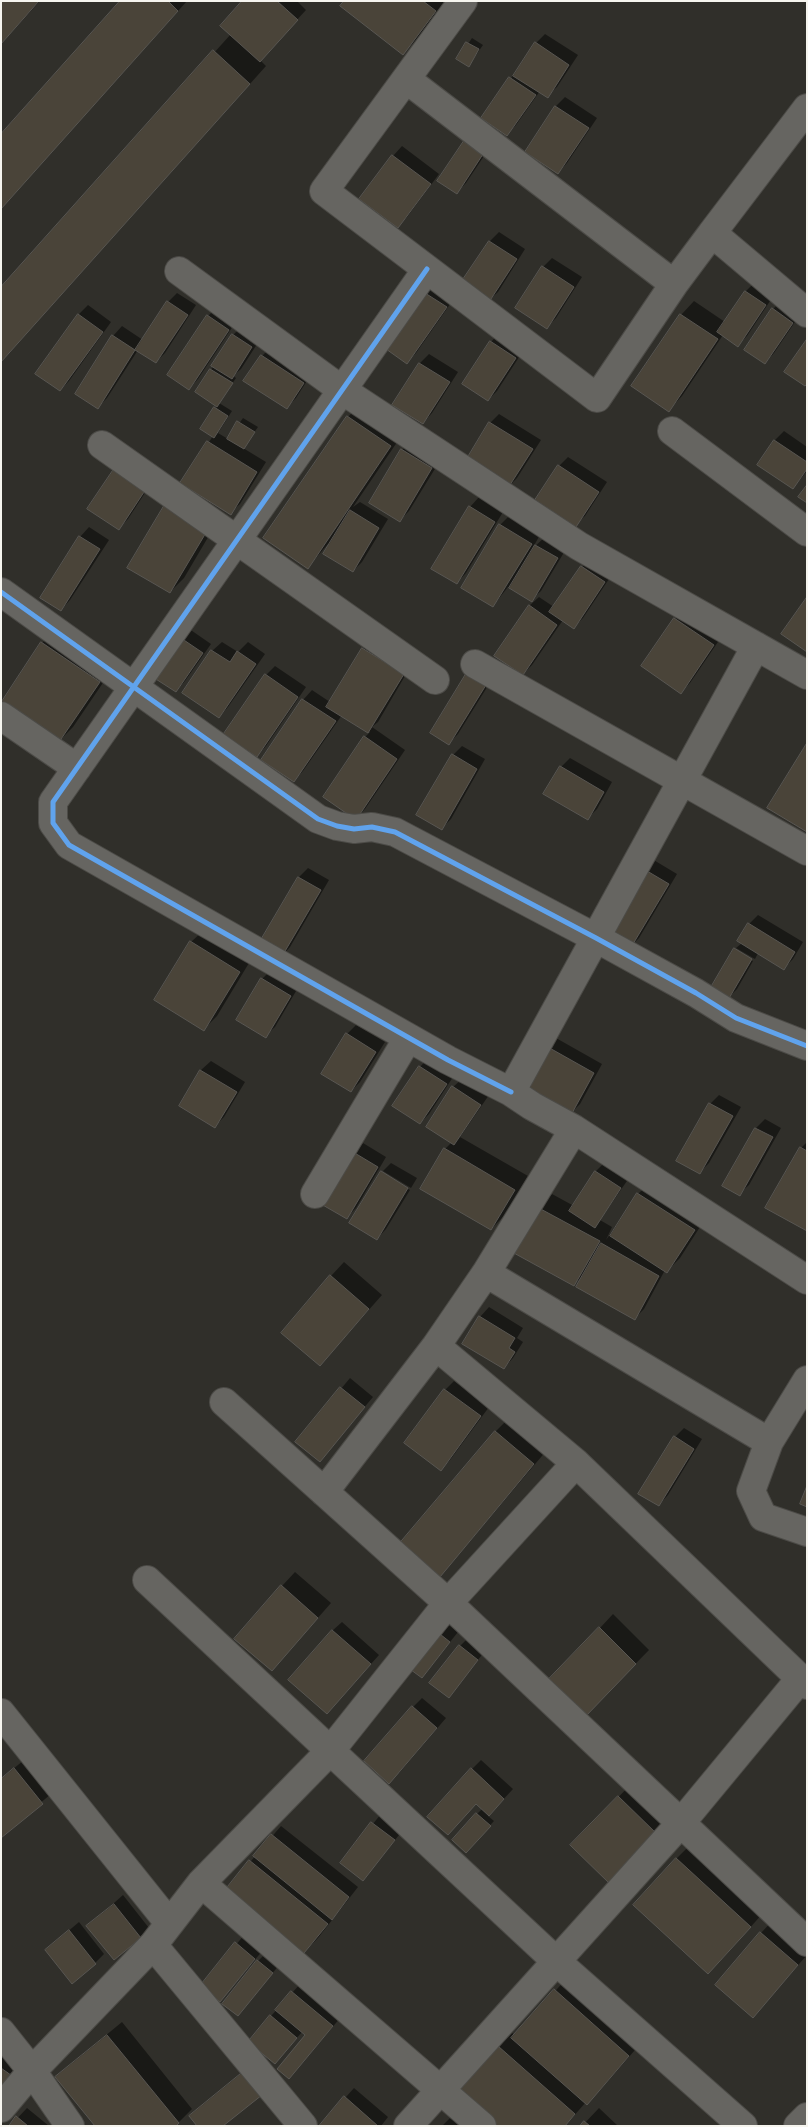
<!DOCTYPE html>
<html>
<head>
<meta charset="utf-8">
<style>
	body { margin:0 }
	#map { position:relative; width:808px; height:2127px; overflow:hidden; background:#302f2a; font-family:Figtree,sans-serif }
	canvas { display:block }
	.frame { position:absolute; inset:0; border:2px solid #f6f5ef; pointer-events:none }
</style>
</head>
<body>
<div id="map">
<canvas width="808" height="2127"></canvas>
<div class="frame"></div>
</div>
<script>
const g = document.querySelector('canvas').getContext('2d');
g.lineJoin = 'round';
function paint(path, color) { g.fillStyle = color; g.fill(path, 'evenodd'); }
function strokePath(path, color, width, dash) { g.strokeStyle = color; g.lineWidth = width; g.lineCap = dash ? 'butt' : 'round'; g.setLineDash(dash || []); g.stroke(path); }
paint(new Path2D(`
	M1 1H40L1 44Z
	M122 1H187L1 209V136Z
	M244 1H297L306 10 260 60 266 66 1 362V289L231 34Z
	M346 1H445L416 40 403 53Z
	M545 34 578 55 557 87 547 96 540 91 516 125 507 134 483 118 536 43Z
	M472 38 483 45 469 65 458 59Z
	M565 97 597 118 567 163 558 173 526 152 556 106Z
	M496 138 466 183 457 192 439 181Z
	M402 146 439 174 407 217 398 226 361 199 393 156Z
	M499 232 525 249 498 292 488 301 489 242Z
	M552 258 582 277 556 318 547 327 543 267Z
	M755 282 774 295 747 336 738 345 723 335 682 396 669 410 681 315 694 301 725 322 746 291Z
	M435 284 455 297 416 353 407 362 426 293Z
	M177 293 196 305 165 353 156 362 138 350 107 398 98 407 77 393 113 336 122 326 143 340 168 302Z
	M782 300 801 313 774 353 765 363 773 309Z
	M88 305 111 322 69 381 60 390 37 374 79 314Z
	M217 307 237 320 198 379 189 389 208 316Z
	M242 326 261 338 241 369 233 376 236 378 219 403 232 411 218 433 228 439 243 418 258 427 243 448 266 462 240 504 230 513 182 483 213 436 215 408 218 405 197 392 233 335Z
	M500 332 525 348 497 391 488 400 464 384 491 342Z
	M271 347 312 373 296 398 287 407 262 356Z
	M429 354 458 372 432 413 423 423 394 405 420 363Z
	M361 403 404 432 353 507 360 502 388 519 362 562 353 571 328 544 308 567 348 417Z
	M499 414 541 440 517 478 508 487 490 423Z
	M784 431 807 447V471L793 488 758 464 775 440Z
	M411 441 441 459 409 511 400 520 402 450Z
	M568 457 607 482 585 516 575 525 559 466Z
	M154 479 128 519 119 528 89 509Z
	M178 493 220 517 184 578 170 592 129 567 165 506Z
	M479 497 503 512 466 573 457 583 433 568 470 507Z
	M509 516 540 535 532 549 546 536 566 549 541 591 531 600 508 587 493 606 500 525Z
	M89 527 109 540 70 600 61 610 80 537Z
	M591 557 613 573 583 618 574 627 563 620 532 665 523 674 529 606 539 597 554 607 582 567Z
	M684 609 722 636 690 683 681 692 675 619Z
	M185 626 211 644 185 681 176 691Z
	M56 629 113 668 73 727 59 741 2 702 42 643Z
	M372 640 412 664 378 722 372 727 405 750 365 809 356 818 365 737 370 732 342 715 303 771 294 780 263 759 303 700 312 690 330 702 363 649Z
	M222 642 238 652 248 642 265 654 228 707 219 717 212 651Z
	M275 666 306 687 266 746 257 756 266 675Z
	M467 674 494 676 458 734 449 743Z
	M462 746 485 759 451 819 442 828 453 755Z
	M570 758 612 782 597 809 588 818 561 767Z
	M652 859 677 874 639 938 630 947 605 932Z
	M308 868 329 880 290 947 281 957 260 945 299 877Z
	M758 915 803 942 793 959 784 968 758 953 755 959 736 948 742 943 749 924Z
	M205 929 252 958 217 1016 203 1030 191 942Z
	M736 948V951L753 961 737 989 728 998 712 989Z
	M271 970 299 986 275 1027 265 1036 262 979Z
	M356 1025 385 1042 360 1082 351 1091 347 1034Z
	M556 1038 602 1064 580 1104 571 1113 525 1087Z
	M429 1057 455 1074 429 1114 420 1123V1067Z
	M211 1061 245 1082 224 1117 215 1126 181 1105 201 1070Z
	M463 1078 489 1095 460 1137 528 1176 505 1215 491 1229 445 1149 452 1142 453 1087Z
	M719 1095 741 1107 709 1163 700 1172 710 1104Z
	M765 1119 781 1128 749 1185 739 1194 756 1128Z
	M807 1142V1230L801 1148Z
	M363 1143 386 1157 356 1208 347 1217 354 1153Z
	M605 1162 629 1178 600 1220 612 1227 606 1240 638 1194 651 1181 707 1216 680 1258 667 1271 665 1270 644 1309 635 1318 584 1275 574 1284 538 1207 552 1194 574 1206 596 1171Z
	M391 1163 417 1178 411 1188 383 1171Z
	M382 1171V1174L410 1190 386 1229 377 1239Z
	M344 1262 382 1295 320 1365 331 1276Z
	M489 1307 523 1328 517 1338 523 1342 513 1358 504 1368 480 1317Z
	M350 1378 373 1397 320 1460 297 1442Z
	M454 1381 489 1407 450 1460 441 1469 406 1443 445 1390Z
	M509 1418 547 1450 453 1561 440 1575 495 1432Z
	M684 1428 702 1439 668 1495 659 1505 675 1437Z
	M295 1572 331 1603 272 1670 282 1586Z
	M613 1614 649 1650 598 1702 600 1628Z
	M441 1619 458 1632 422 1677Z
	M342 1622 379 1655 336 1703 332 1631Z
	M469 1637 486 1650 448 1696 460 1646Z
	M422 1698 446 1718 399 1773 413 1707Z
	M24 1760 51 1794 1 1836V1779Z
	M481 1760 513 1789 488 1816 494 1821 466 1851 477 1814 483 1808 476 1803 472 1769Z
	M632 1783 670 1820 610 1882 572 1845Z
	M381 1814 403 1830 363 1880 341 1863Z
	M281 1826 358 1887 318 1938 304 1952 227 1889Z
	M690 1845 764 1912 722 1959 676 1859Z
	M123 1895 149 1928 140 1937 88 1926Z
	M774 1919 807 1955 753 2016 761 1933Z
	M79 1922 104 1954 95 1963 46 1950Z
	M245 1934 264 1949 220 2001 202 1985Z
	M267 1952 281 1963 237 2015 258 1961Z
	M568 1977 642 2042 600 2090 587 2103 586 2102 565 2126H486L454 2097 499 2046 512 2033 515 2035Z
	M301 1983 342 2016 289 2077 307 2035 303 2031 275 2062 271 2016Z
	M122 2022 192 2109 178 2123 57 2077 71 2064Z
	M1 2052 24 2069 1 2098Z
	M253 2064 191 2116 200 2107Z
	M354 2088 388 2117 381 2126H320Z
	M27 2108 49 2126H10Z
	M599 2108 618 2126H582Z
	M452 2116 463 2126H442Z`), '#0007');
const building = new Path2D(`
	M1 1H39L1 44Z
	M120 1H168L178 11 1 209V134Z
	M242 1H277L298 20 260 62 220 26Z
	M344 1H423L436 11 403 55 340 6Z
	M466 42 479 49 469 67 456 59Z
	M535 42 569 65 548 98 513 76Z
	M213 50 250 84 1 362V287Z
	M509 77 536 95 507 136 481 118Z
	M555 106 589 128 558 174 525 152Z
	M468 135 487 148 457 194 437 181Z
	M392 155 431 184 398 228 359 199Z
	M489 241 517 259 489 302 460 284Z
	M542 266 574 287 547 329 515 308Z
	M745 291 766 305 738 347 717 332Z
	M425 293 447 307 407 364 386 349Z
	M167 301 188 315 156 363 135 350Z
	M772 308 793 323 765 364 744 350Z
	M78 314 103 332 60 391 35 374Z
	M680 314 718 339 669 412 631 386Z
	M207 315 229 330 189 390 167 375Z
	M232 334 252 347 232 379 211 366Z
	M112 335 135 350 98 409 75 394Z
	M807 339V384L805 386 784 372Z
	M490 341 516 358 488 401 462 384Z
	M261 355 304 383 287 409 243 381Z
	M419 363 450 382 423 424 392 405Z
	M210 369 233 383 217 407 195 392Z
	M214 407 228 416 214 438 200 429Z
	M347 416 391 446 308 569 263 538Z
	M237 421 255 432 244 449 227 439Z
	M489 422 533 449 508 488 465 462Z
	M774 440 807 462V469L793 489 757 465Z
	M207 441 257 472 231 515 180 483Z
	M401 449 432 468 400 522 369 503Z
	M558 465 599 492 576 527 535 500Z
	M114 469 146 489 119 530 87 509Z
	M807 485V503L798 497Z
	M164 506 207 531 170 593 127 568Z
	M469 506 495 522 457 584 431 569Z
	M350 510 379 528 353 572 323 554Z
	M499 524 532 544 493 607 461 588Z
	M79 536 100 549 61 611 40 598Z
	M535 545 558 558 532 602 509 588Z
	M581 566 605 582 574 629 549 612Z
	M807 597V652L781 634Z
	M529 605 557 625 523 675 494 656Z
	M674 618 714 645 681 694 641 666Z
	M175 634 203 653 176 692 148 674Z
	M41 642 100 682 59 742 1 703Z
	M362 648 404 674 368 733 326 707Z
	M211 650 230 662 237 651 256 664 219 718 182 693Z
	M265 674 298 697 257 757 223 735Z
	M466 674 486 685 449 745 430 733Z
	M302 699 336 721 294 782 261 760Z
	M364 736 397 759 356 820 323 797Z
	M807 743V832L767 808Z
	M452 754 477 769 442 830 416 815Z
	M560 766 604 792 588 820 543 794Z
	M642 868 669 884 630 949 603 933Z
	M298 877 321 890 281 958 258 945Z
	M748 923 795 952 784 970 737 941Z
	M190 941 240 972 204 1031 154 1000Z
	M734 948 752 959 728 1000 710 989Z
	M261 978 291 996 266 1038 236 1020Z
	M346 1033 376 1052 351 1092 321 1074Z
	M546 1046 594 1073 571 1115 523 1087Z
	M419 1066 447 1084 420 1124 392 1106Z
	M200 1070 237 1092 215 1128 179 1106Z
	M452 1086 481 1105 454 1145 426 1127Z
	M709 1103 733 1116 700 1174 676 1161Z
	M755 1128 773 1137 740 1196 722 1186Z
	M800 1147 807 1151V1231L765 1208Z
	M444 1148 515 1190 491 1230 420 1189Z
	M353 1152 378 1167 347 1219 321 1204Z
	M381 1171 408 1188 377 1240 349 1223Z
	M595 1171 621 1188 595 1228 569 1211Z
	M637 1193 695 1230 667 1273 610 1236Z
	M537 1207 600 1241 574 1286 512 1252Z
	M601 1243 659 1276 635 1320 576 1287Z
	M330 1275 369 1309 320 1366 281 1333Z
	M479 1316 515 1338 509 1348 515 1352 504 1369 462 1344Z
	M340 1387 365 1407 320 1462 295 1442Z
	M444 1389 481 1416 441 1471 404 1443Z
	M495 1431 534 1464 440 1577 400 1543Z
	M674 1436 694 1449 659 1506 638 1494Z
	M807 1486V1507L800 1504Z
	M281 1585 318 1618 272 1671 234 1639Z
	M431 1627 450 1642 422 1678 403 1664Z
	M599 1627 636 1664 585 1717 547 1681Z
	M332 1630 371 1664 327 1714 288 1680Z
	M459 1645 478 1660 449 1698 429 1683Z
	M412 1706 437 1728 389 1784 364 1761Z
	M14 1768 43 1804 1 1838V1779Z
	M471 1768 504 1799 489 1816 476 1804 448 1835 427 1817Z
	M618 1796 658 1835 610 1884 570 1845Z
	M476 1813 491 1826 466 1853 452 1840Z
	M371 1822 395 1840 363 1881 340 1863Z
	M271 1834 349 1897 332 1920 253 1856Z
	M676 1858 751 1927 708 1974 633 1905Z
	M249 1860 328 1924 304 1953 226 1889Z
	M114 1904 141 1938 114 1960 86 1926Z
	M69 1930 96 1964 72 1984 45 1950Z
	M760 1932 798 1965 753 2018 715 1985Z
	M235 1942 255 1959 220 2002 200 1986Z
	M257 1960 273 1973 238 2016 222 2004Z
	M554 1989 629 2056 587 2105 511 2038Z
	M291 1991 333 2026 289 2079 277 2069 305 2035 275 2010Z
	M270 2015 297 2038 275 2064 248 2042Z
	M107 2035 179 2123 176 2126H95L55 2077Z
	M498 2046 575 2114 565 2126H484L452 2097Z
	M1 2068 15 2078 1 2097Z
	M243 2072 262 2095 223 2126H197L189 2116Z
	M344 2096 378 2126H319Z
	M16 2116 28 2126H9Z
	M584 2121 590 2126H580Z`);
paint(building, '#4a4439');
strokePath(building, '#585652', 1);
const minor = new Path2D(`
	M463 1 324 191 597 398 674 284 712 233
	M406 79 674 284
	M807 108 712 233 807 313
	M427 269 53 802V823L69 845 448 1060 511 1092
	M179 271 342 390 579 546 807 675
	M672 431 807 532
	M102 445 435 680
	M1 592 318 819 337 826 354 829 372 827 395 832 596 938 696 993 736 1018 807 1046
	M756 646 511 1092 532 1106 574 1129 807 1280
	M475 664 807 851
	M1 716 77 768
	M315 1194 408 1038
	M486 1273 769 1442
	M436 1346 576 1463 807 1685
	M807 1380 769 1442 751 1491 763 1517 807 1532
	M224 1402 448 1603 807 1942
	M324 1492 436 1346 486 1273 574 1129
	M147 1580 556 1961 743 2126
	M1 1713 169 1923
	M201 1883 482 2126
	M153 1945 303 2126
	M1 2032 32 2071 70 2126
	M1 2108 32 2071 153 1945 201 1883 331 1750 448 1603 576 1463
	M408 2126 680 1824 800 1679`);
const tertiary = new Path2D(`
	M798 2126 807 2117`);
strokePath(minor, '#4c4b47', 30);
strokePath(tertiary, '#4c4b47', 30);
strokePath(minor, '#666561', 28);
strokePath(tertiary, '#666561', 28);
strokePath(new Path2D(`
	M427 269 53 802V823L69 845 448 1060 511 1092
	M1 592 318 819 337 826 354 829 372 827 395 832 596 938 696 993 736 1018 807 1046`), '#60a3ed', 5);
</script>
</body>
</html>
